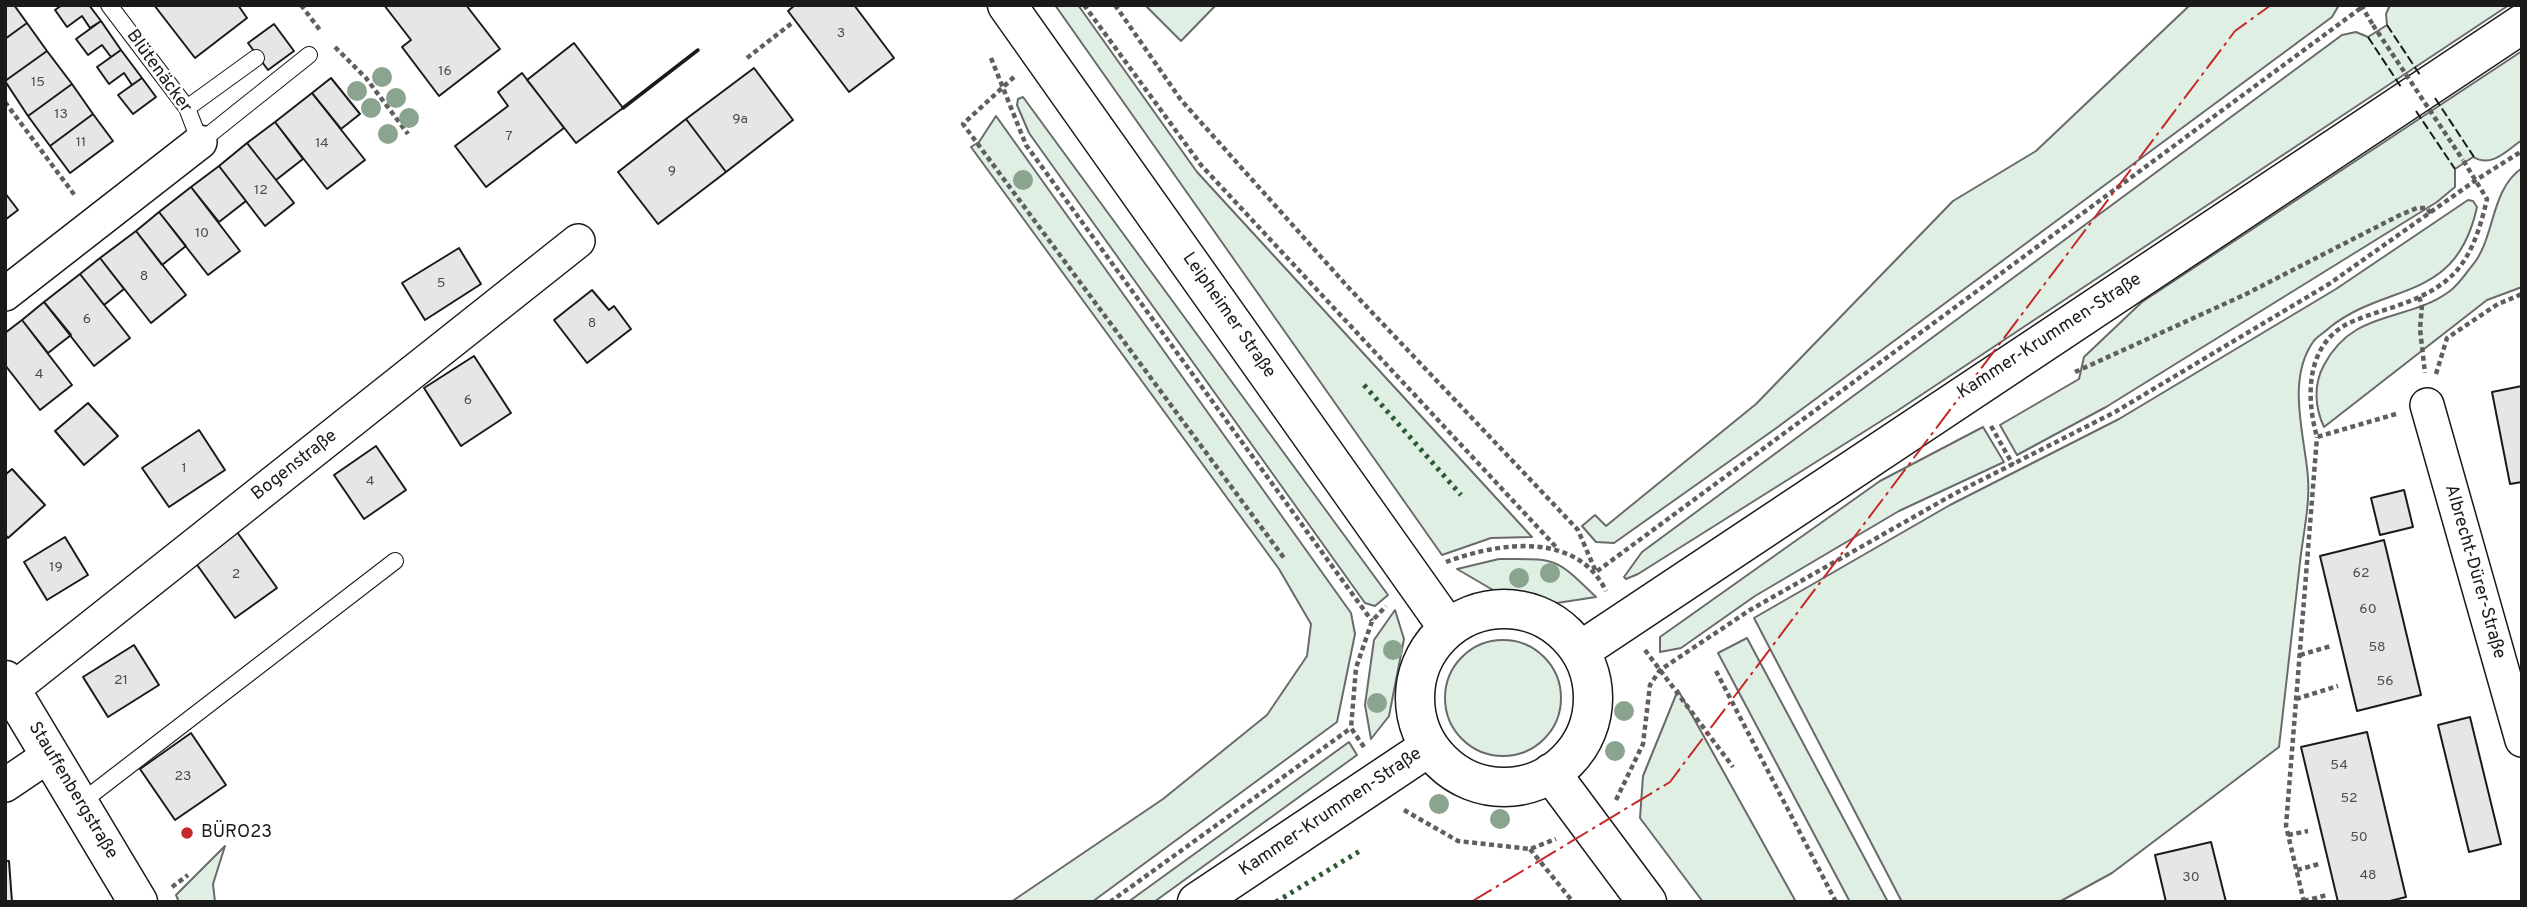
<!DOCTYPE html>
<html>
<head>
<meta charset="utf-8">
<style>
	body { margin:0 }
	#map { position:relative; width:2527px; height:907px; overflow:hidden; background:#fff; font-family:Overpass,sans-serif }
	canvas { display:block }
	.frame { position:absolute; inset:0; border:7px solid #1a1a1a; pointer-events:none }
</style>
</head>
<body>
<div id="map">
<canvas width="2527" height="907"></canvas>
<div class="frame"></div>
</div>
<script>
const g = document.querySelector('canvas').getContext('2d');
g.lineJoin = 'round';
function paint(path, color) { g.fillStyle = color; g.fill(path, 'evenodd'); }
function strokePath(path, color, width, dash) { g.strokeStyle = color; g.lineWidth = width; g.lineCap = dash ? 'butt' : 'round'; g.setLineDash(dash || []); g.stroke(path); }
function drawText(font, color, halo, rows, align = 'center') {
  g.font = font + ' Overpass,sans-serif'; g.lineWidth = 5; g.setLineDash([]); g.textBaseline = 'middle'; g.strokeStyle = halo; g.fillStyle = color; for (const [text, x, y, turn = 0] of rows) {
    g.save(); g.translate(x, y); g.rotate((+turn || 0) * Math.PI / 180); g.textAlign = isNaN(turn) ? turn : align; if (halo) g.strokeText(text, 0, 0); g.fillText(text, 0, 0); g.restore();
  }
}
const green = new Path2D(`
	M1055 5H1078L1197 172 1532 537 1491 538 1442 555Z
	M1145 5H1216L1181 41Z
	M2190 5H2339L2332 17 1775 429 1614 543 1596 542 1582 526 1595 515 1606 526 1756 404 1953 201 2036 151Z
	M2390 5H2509L1897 411 1638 574 1626 579 1624 577 1642 552 2342 35 2356 32 2368 37 2387 25 2386 14Z
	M2522 51V140C2506 151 2492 168 2473 157L2455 169V187L2437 202 2106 407 2017 455 2000 425 2079 379 2084 357 2142 302Z
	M1023 97 1388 595 1375 606 1365 603 1029 133 1017 105 1018 99Z
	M996 116 1351 613 1355 634 1337 722 1092 902H1011L1163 799 1267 715 1307 656 1311 624 1279 569 971 147 979 142Z
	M2522 168V287L2487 300 2324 427C2315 408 2313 385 2324 365 2354 308 2407 323 2450 291 2458 285 2465 275 2471 267 2496 239 2489 191 2522 168Z
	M2468 200 2473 201 2477 207C2456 304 2387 281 2329 328 2324 333 2316 337 2313 342 2286 381 2305 436 2308 478 2310 505 2303 535 2300 562 2293 624 2286 686 2279 747L2112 873 2059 902H1902L1754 618 1950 505 2119 419 2336 289Z
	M1983 427 2004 462 1899 511 1755 596 1681 648 1660 652V637L1880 481Z
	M1499 559C1557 559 1554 556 1596 597L1557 603 1493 590 1457 569Z
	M1395 610 1404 639 1389 716 1371 739 1365 705 1374 640Z
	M1747 638 1888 902H1850L1718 653Z
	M1445 698a58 58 0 1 1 116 0a58 58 0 1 1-116 0Z
	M1678 690 1796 902H1703L1640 818 1643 776Z
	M1349 742 1357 755 1154 902H1128Z
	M225 846 213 884 215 902H179L176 895Z`);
paint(green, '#e0efe3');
strokePath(green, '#6a6a6a', 2);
const building = new Path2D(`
	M5 5H14L27 23 5 39Z
	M62 5H89L101 21 90 28 82 16 67 27 55 10Z
	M154 5H238L247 18 195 58Z
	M384 5H466L500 49 439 96 402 47 411 40Z
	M795 5H854L894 58 849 92 788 11Z
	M101 21 121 50 111 57 102 45 88 55 76 39Z
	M27 23 47 51 5 81V39Z
	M274 24 294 51 268 70 248 43Z
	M574 43 623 108 576 143 527 80Z
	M121 50 142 78 132 85 124 73 109 84 97 67Z
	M47 51 72 84 28 116 5 81Z
	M754 68 793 120 726 172 686 119Z
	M522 73 564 128 486 187 455 146 508 106 498 92Z
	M142 78 156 97 133 114 118 95Z
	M331 78 360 114 341 129 312 93Z
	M72 84 93 114 50 146 28 116Z
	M312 93 365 160 327 189 275 122Z
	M93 114 113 141 70 173 50 146Z
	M686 119 726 172 658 224 618 172Z
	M275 122 303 159 276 180 247 143Z
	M247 143 294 203 265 226 219 166Z
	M219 166 246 201 219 222 191 187Z
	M191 187 240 251 208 275 159 212Z
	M5 193 18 210 5 220Z
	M159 212 186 246 162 265 136 231Z
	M136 231 186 295 151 323 100 258Z
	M459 248 481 284 425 320 402 283Z
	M100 258 124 289 104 305 80 274Z
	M80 274 130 338 94 366 44 302Z
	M592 290 609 310 614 306 631 329 587 363 554 320Z
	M44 302 71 335 48 353 22 320Z
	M22 320 72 385 40 410 5 365V333Z
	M474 356 511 413 461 446 424 388Z
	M2522 386V482L2510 484 2492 392Z
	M88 403 118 436 84 465 55 431Z
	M199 430 225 470 169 507 142 468Z
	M376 446 406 490 364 519 334 475Z
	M12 469 45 505 8 538 5 534V475Z
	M2404 490 2413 527 2380 535 2371 498Z
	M237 532 277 588 235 618 195 562Z
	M65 537 88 575 47 600 24 562Z
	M2384 540 2421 695 2357 711 2320 556Z
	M134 645 159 685 108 717 83 677Z
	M2470 717 2501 844 2469 852 2438 725Z
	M2367 732 2406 897 2386 902H2338L2301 747Z
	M191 733 226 785 175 820 140 769Z
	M2211 842 2226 902H2166L2155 855Z
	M5 861H9L12 902H5Z`);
paint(building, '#e6e6e6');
strokePath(building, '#1a1a1a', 2);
const lane = new Path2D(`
	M109 5 187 108 200 142 309 55
	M187 108 256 58
	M79 804 395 561`);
const street = new Path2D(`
	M5 294 200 142
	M2427 405 2522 740
	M12 690 578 241
	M5 785 51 754`);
const secondary = new Path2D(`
	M1007 5 1448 628
	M1415 698a89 89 0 1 1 178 0a89 89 0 1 1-178 0Z
	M1580 651 2522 24
	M5 680 138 902
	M1551 773 1647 902
	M1197 902 1429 747`);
strokePath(lane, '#1a1a1a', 18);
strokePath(street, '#1a1a1a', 36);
strokePath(secondary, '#1a1a1a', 41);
strokePath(new Path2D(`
	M301 5 320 30
	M1084 5 1201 165 1556 547
	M1115 5 1181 100 1347 286 1578 530 1596 572 2365 5
	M2361 5 2373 25
	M335 47 366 78 408 134
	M747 58 792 23
	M991 58 1026 145 1372 621
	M1014 77 963 124 1284 558
	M5 102 76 197
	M2419 297 2422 305 2420 329 2425 373
	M2075 372 2244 295 2400 215 2417 208H2427L2431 214
	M2436 374 2447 338 2498 304 2522 294
	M2396 414 2317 437C2306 398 2305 345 2349 323 2380 309 2416 304 2443 283 2470 264 2480 229 2487 199L2463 160
	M1991 426 2013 465
	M1446 562C1499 542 1577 531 1606 591
	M1645 650 1733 767
	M2300 655 2331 646
	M1716 671 1836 902
	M2296 699 2338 686
	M1364 747 1351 728 1356 668 1372 621 1386 606
	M1616 800 1643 744 1650 685 1660 670 1750 610 1954 494 2115 412 2329 284 2476 180 2522 151
	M1404 810 1458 841 1530 849 1556 839
	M2288 835 2308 831
	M1530 849 1573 902
	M2297 870 2319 864
	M172 887 188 875
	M2304 901 2327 895
	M1110 902 1351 728
	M2304 902 2286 826 2317 437`), '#5f5f5f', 4.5, [5, 3.5]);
strokePath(lane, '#fff', 16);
strokePath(street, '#fff', 33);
strokePath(secondary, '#fff', 38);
strokePath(new Path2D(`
	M2373 25 2463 160`), '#5f5f5f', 4.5, [5, 3.5]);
strokePath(new Path2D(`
	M1364 385 1461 495
	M1276 902 1363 849`), '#2b5a34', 5, [3.5, 5]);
strokePath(new Path2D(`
	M2387 25 2420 75
	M2368 37 2401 87
	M2435 98 2474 157
	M2416 111 2455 169`), '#1a1a1a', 2, [9, 3.5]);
strokePath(new Path2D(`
	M623 108 698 50`), '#1a1a1a', 3.5);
strokePath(new Path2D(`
	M1471 902 1670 782 2235 31 2271 5`), '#c62828', 2, [24, 5, 3.5, 5]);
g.fillStyle = '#8aa48f';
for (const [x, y] of [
	[382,77],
	[357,91],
	[396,98],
	[371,108],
	[409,118],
	[388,134],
	[1023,180],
	[1550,573],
	[1519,578],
	[1393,650],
	[1377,703],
	[1624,711],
	[1615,751],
	[1439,804],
	[1500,819]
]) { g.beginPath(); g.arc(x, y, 10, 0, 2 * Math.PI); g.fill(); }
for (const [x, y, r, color] of [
	[187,833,7,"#c62828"]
]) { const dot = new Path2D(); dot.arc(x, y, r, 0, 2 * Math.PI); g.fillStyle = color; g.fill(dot); strokePath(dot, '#fff', 2.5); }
drawText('14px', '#4d4d4d', null, [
	["3",841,34],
	["16",445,72],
	["15",38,83],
	["13",61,115],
	["9a",740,120],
	["7",509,137],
	["11",81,143],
	["14",322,144],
	["9",672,172],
	["12",261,191],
	["10",202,234],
	["8",144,277],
	["5",441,284],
	["6",87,320],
	["8",592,324],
	["4",39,375],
	["6",468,401],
	["1",184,469],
	["4",370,482],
	["19",56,568],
	["62",2361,574],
	["2",236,575],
	["60",2368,610],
	["58",2377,648],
	["21",121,681],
	["56",2385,682],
	["54",2339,766],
	["23",183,777],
	["52",2349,799],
	["50",2359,838],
	["48",2368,876],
	["30",2191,878]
]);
drawText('18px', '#1a1a1a', '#fff', [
	["Blütenäcker",158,72,54],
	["Leipheimer Straße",1228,316,55],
	["Kammer-Krummen-Straße",2050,337,-33],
	["Bogenstraße",295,466,-38],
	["Albrecht-Dürer-Straße",2474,572,74],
	["Stauffenbergstraße",72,791,59],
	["Kammer-Krummen-Straße",1331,813,-34]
]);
drawText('18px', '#1a1a1a', '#fff', [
	["BÜRO23",201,833]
], 'left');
</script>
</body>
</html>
